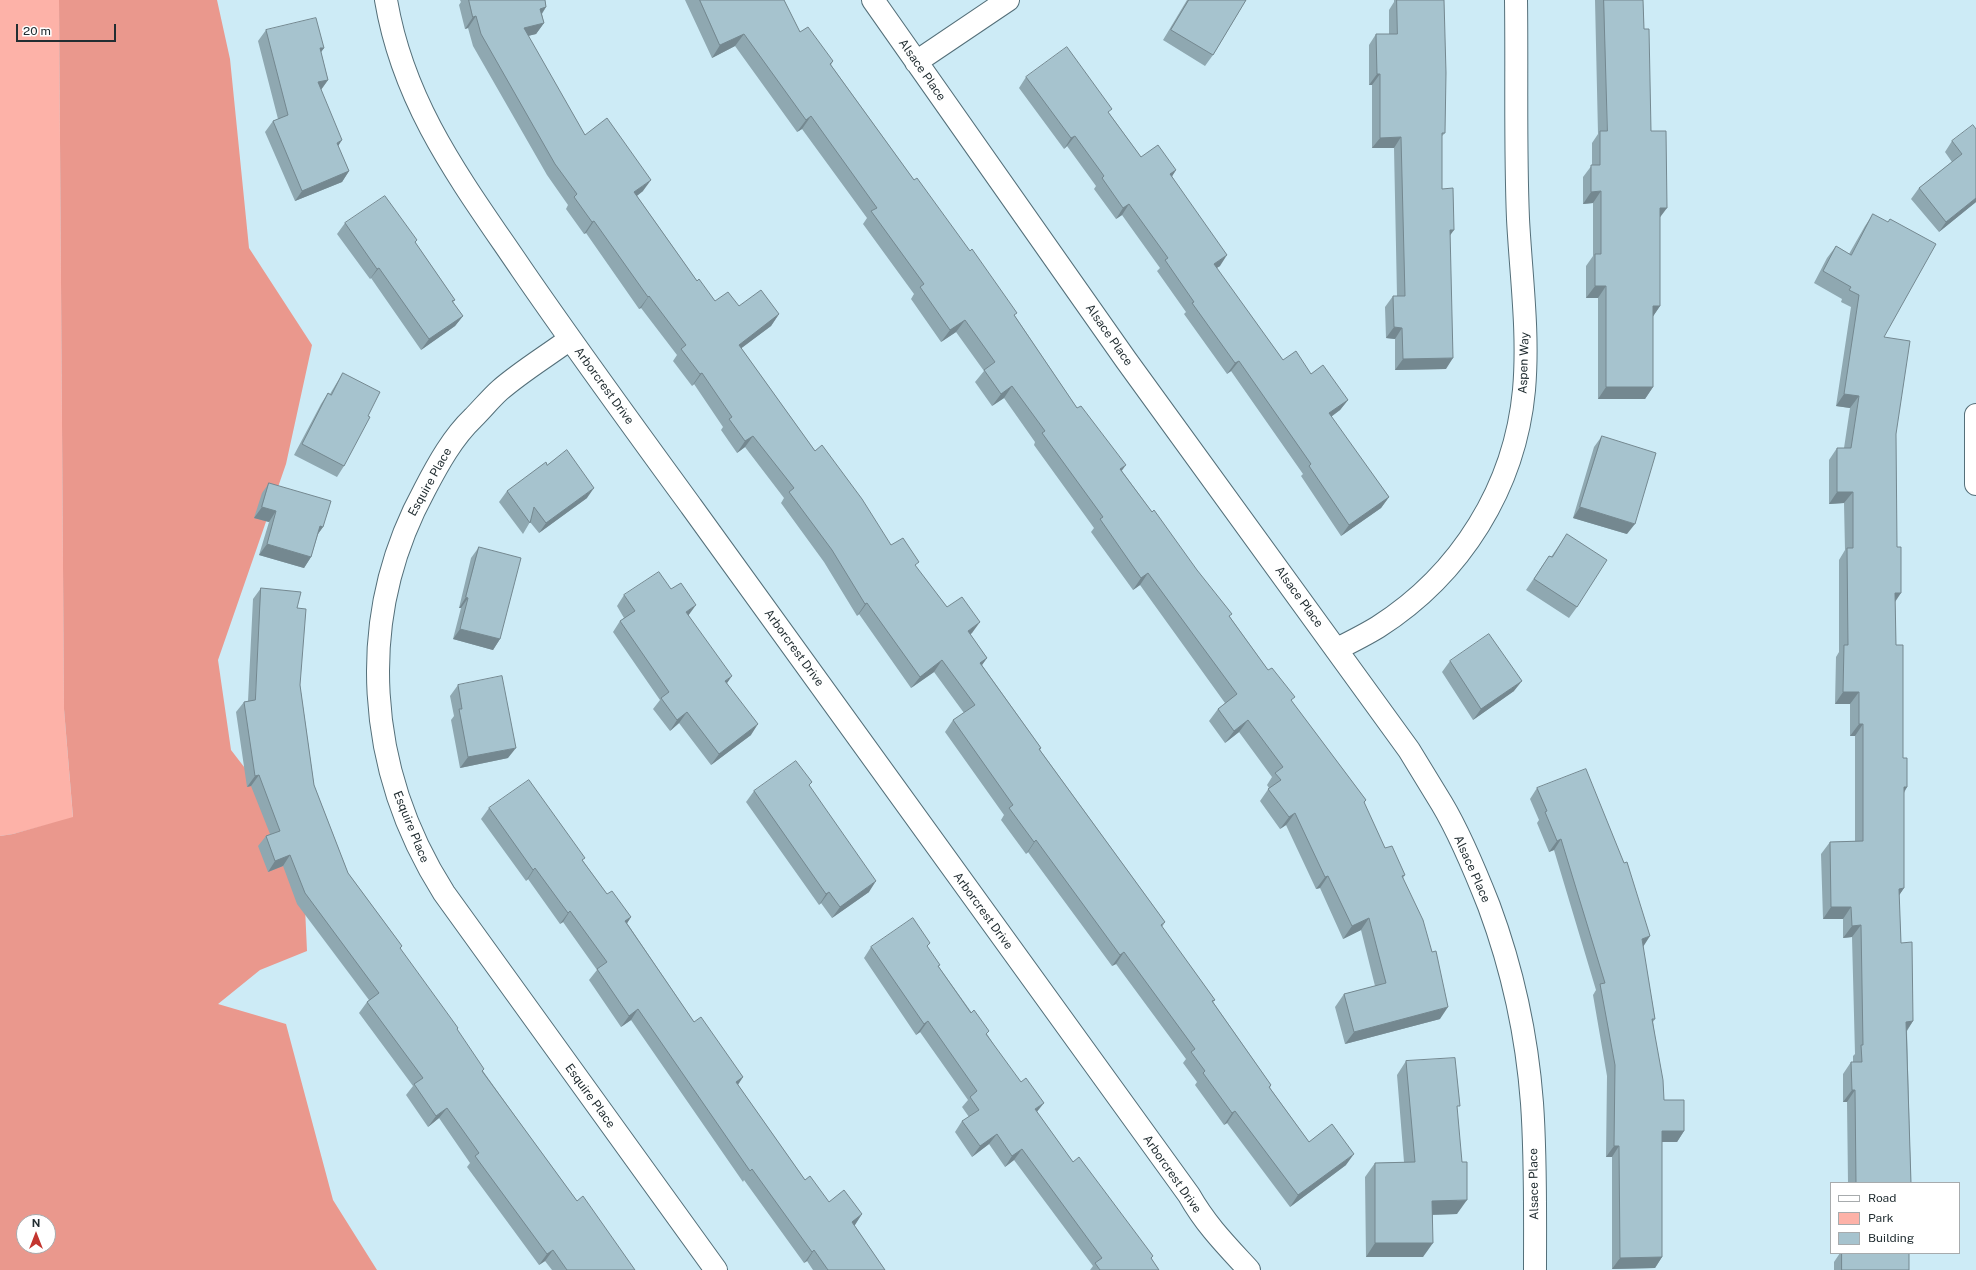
<!DOCTYPE html>
<html>
<head>
<meta charset="utf-8">
<style>
	body { margin:0 }
	#map { position:relative; width:1976px; height:1270px; overflow:hidden; background:#cdebf6; font-family:"Public Sans",sans-serif }
	canvas { display:block }
	.legend { position:absolute; left:1830px; top:1182px; width:130px; height:72px; box-sizing:border-box; background:#fff; border:1px solid #a7abad; margin:0; padding:5px 7px; list-style:none; font-size:12px; color:#222e32 }
	.legend li { display:flex; align-items:center; gap:8px; height:20px }
	.legend b { width:20px; border:1px solid #a7abad }
	.north { position:absolute; left:16px; top:1214px; width:40px; height:40px; box-sizing:border-box; background:#fff; border:1px solid #a7abad; border-radius:50%; rotate:0deg; font-size:11px; font-weight:700; line-height:16px; text-align:center; color:#222e32 }
	.north::after { content:''; display:block; margin:auto; width:14px; height:18px; background:#c3352f; clip-path:polygon(50% 0,100% 100%,50% 72%,0 100%) }
	.scale { position:absolute; left:16px; top:24px; width:100px; height:18px; box-sizing:border-box; border:2px solid #222e32; border-top:0; padding-left:5px; font-size:12px; line-height:14px; white-space:nowrap; color:#222e32; -webkit-text-stroke:3px #fff; paint-order:stroke }
</style>
</head>
<body>
<div id="map">
<canvas width="1976" height="1270"></canvas>
<ul class="legend">
<li><b style="height:5px;background:#fff"></b>Road</li>
<li><b style="height:11px;background:#fdb2a8"></b>Park</li>
<li><b style="height:11px;background:#a6c3ce"></b>Building</li>
</ul>
<div class="north">N</div>
<div class="scale">20 m</div>
</div>
<script>
const g = document.querySelector('canvas').getContext('2d');
g.lineJoin = 'round';
function paint(path, color) { g.fillStyle = color; g.fill(path, 'evenodd'); }
function strokePath(path, color, width, dash) { g.strokeStyle = color; g.lineWidth = width; g.lineCap = dash ? 'butt' : 'round'; g.setLineDash(dash || []); g.stroke(path); }
function drawText(font, color, halo, rows, align = 'center') {
  g.font = font + ' "Public Sans",sans-serif'; g.lineWidth = 3; g.setLineDash([]); g.textBaseline = 'middle'; g.strokeStyle = halo; g.fillStyle = color; for (const [text, x, y, turn = 0] of rows) {
    g.save(); g.translate(x, y); g.rotate((+turn || 0) * Math.PI / 180); g.textAlign = isNaN(turn) ? turn : align; if (halo) g.strokeText(text, 0, 0); g.fillText(text, 0, 0); g.restore();
  }
}
paint(new Path2D(`
	M0 0H59L64 709 73 818 13 834 0 836Z`), '#fdb2a8');
paint(new Path2D(`
	M59 0H217L230 59 249 248 312 345 286 464 218 660 231 750 302 842 307 951 260 970 218 1004 286 1024 333 1200 377 1270H0V836L13 834 73 817 64 709ZM24 1222H48V1246H24Z`), '#ea988d');
const minor = new Path2D(`
	M386 0C404 107 463 183 522 270 577 350 634 428 691 506 857 736 1023 966 1189 1195 1206 1225 1226 1245 1249 1270
	M873 0 1126 360 1409 750C1420 768 1431 786 1442 804 1460 834 1476 873 1489 906 1512 968 1527 1037 1532 1103 1536 1159 1535 1215 1535 1270
	M916 62 1008 0
	M570 339C547 356 522 371 500 390 491 398 482 409 473 418 453 437 438 464 425 489 354 619 366 770 444 893L716 1270
	M1976 415V484
	M1337 649C1351 642 1365 635 1378 627 1461 574 1515 487 1524 390 1529 333 1521 276 1518 219 1515 146 1517 73 1516 0`);
strokePath(minor, '#546f79', 24);
strokePath(minor, '#fff', 22);
paint(new Path2D(`
	M460 0H545L546 7 542 14 544 23 536 34 528 36 585 135 643 191 637 196 697 281 715 301 779 314 771 326 741 348 815 451 891 545 916 567 947 607 972 633 970 634 987 658 982 665 1041 748 1040 750 1165 922 1162 927 1215 1000 1213 1002 1271 1085 1270 1088 1309 1142 1346 1165 1290 1207 1227 1123 1224 1125 1195 1085 1197 1082 1183 1063 1186 1059 1116 964 1112 966 1028 852 1026 854 1001 820 1004 815 945 732 953 720 964 713 934 672 911 688 859 614 857 616 824 562 781 503 784 498 745 447 737 453 721 430 723 427 694 384 692 386 673 361 677 355 641 308 639 309 586 233 584 234 566 209 568 205 547 175 473 46 468 28 465 29 459 5 461 2Z
	M685 0H784L800 32 833 61 831 65 914 180 1015 316 1077 408 1122 471 1152 512 1230 617 1268 670 1366 800 1364 803 1385 848 1405 875 1403 878 1440 1019 1345 1044 1335 1007 1344 994 1375 986 1361 930 1343 939 1320 888 1316 889 1286 825 1280 829 1260 801 1269 788 1267 785 1272 777 1239 732 1225 743 1209 721 1218 709 1225 703 1140 585 1133 590 1091 532 1094 528 1034 445 1035 442 1004 398 992 406 975 382 984 371 956 332 941 342 911 299 914 294 863 224 867 218 802 129 797 132 735 46 712 58Z
	M1187 0H1246L1213 55 1205 66 1163 40Z
	M1394 0H1444L1445 133 1442 136V189L1450 235 1446 369 1395 370V339L1386 338 1385 307 1393 296H1397L1394 148H1372V85H1369V45L1376 34H1389V10L1394 2Z
	M1595 0H1643L1644 29 1651 131 1660 217V306L1653 316V387L1645 399H1598V298H1586V266L1593 256V203L1583 204V177L1592 165V143L1598 134Z
	M266 30 324 48 321 52 328 80 321 90 338 146 349 171 342 182 295 201 265 132 273 121 278 119 258 41Z
	M1026 77 1109 113 1141 157 1176 170 1172 176 1220 266 1216 268 1283 360 1311 374 1348 400 1340 410 1331 417 1389 497 1381 508 1341 536 1301 476 1303 474 1231 371 1227 374 1184 314 1186 312 1157 271 1160 268 1122 215 1116 219 1094 189 1096 186 1067 146 1064 149 1019 88Z
	M1976 129V202L1939 232 1911 199 1919 188 1952 162 1945 152 1952 141Z
	M1873 214 1884 337 1896 434 1895 602 1896 645 1903 758 1907 787 1904 793V888L1899 895 1901 943 1913 1021 1907 1031 1911 1183H1848L1847 1102H1843V1074L1851 1062H1853V1056L1855 1054 1852 937 1843 938V919H1823L1821 854 1830 842 1855 841V736H1850V704H1835L1836 657 1839 652V560L1845 550 1844 503 1829 504V460L1837 448H1844L1850 408 1836 406 1851 307 1841 302 1842 299 1814 283 1827 258 1836 246 1849 254 1865 226Z
	M345 223 415 242 455 300 453 302 463 316 455 326 421 350 371 278 370 279 337 234Z
	M343 373 368 416 344 466 337 477 294 455 321 404 328 393 330 394 336 384Z
	M1602 436 1627 534 1573 518 1594 447Z
	M547 465 587 498 539 533 530 522 523 534 499 502 507 491Z
	M269 483 323 527 318 534 311 557 304 568 259 555 269 522 254 518 262 493Z
	M1567 534 1577 607 1569 618 1526 590 1549 556 1551 557Z
	M479 547 500 639 493 650 453 639 461 608H459L471 558Z
	M261 588 297 608 300 685 314 785 348 873 402 946 400 949 457 1030 483 1071 520 1123 577 1201 635 1270H552L545 1261 539 1265 467 1167 470 1163 439 1118 428 1127 406 1095 413 1086 359 1013 367 1002 369 1000 297 904 283 866 268 872 258 846 266 836 270 834 251 786 247 787 236 712 244 702 248 701 253 599Z
	M624 595 688 615 727 683 751 735 711 765 679 723 670 731 653 709 660 700 613 632 620 621 624 618 617 606Z
	M1450 661 1514 691 1473 720 1442 672Z
	M458 685 508 758 460 768 451 720 454 716 450 696Z
	M809 785 869 892 832 918 821 903 819 905 746 802 754 791Z
	M1537 788 1643 947 1655 1019 1653 1022 1664 1100 1684 1131 1677 1142H1662V1257L1655 1268 1612 1269V1157H1606L1607 1076 1593 995 1596 990 1554 850 1549 852 1537 823 1539 820 1530 799Z
	M489 808 583 861 607 894 631 917 627 923 694 1022 743 1077 738 1085 805 1180 829 1202 862 1214 854 1225 885 1270H813L807 1261 804 1263 744 1180 743 1182 631 1020 621 1027 589 980 597 970 563 922 560 924 528 879 526 881 481 819Z
	M871 947H927L939 967 987 1034 1037 1112 1073 1162 1151 1259 1159 1270H1090L1093 1266 1014 1160 1005 1167 989 1144 972 1157 955 1132 962 1121 969 1117 962 1107 968 1100 920 1032 916 1035 864 958Z
	M1406 1061 1457 1109V1214L1433 1215 1423 1257H1366L1365 1177 1375 1163 1404 1162 1397 1075Z
	M1840 1253H1909V1270H1834V1262Z`), '#8fa8b1');
paint(new Path2D(`
	M546 7 538 19 540 9Z
	M476 16 468 28 465 29 473 17Z
	M544 23 536 34 515 39 524 28Z
	M744 34 735 46 712 58 720 45Z
	M320 48H324L316 59Z
	M1377 74H1380L1372 85H1369Z
	M328 80 320 91 318 82Z
	M811 116 802 129 797 132 806 120Z
	M1075 136 1067 146 1064 149 1071 138Z
	M1401 137 1394 148H1372L1380 138Z
	M342 140 335 151 337 143Z
	M1176 170 1169 181 1170 174Z
	M349 171 342 182 295 201 302 191Z
	M651 180 643 191 626 204 634 192Z
	M1601 191 1593 203 1583 204 1591 192Z
	M1976 198V202L1939 232 1946 222Z
	M1129 204 1122 215 1116 219 1123 208Z
	M1660 208H1667L1658 220Z
	M594 221 586 233 584 234 592 222Z
	M1450 230H1454L1446 241Z
	M1227 255 1220 266 1206 275 1214 264Z
	M379 268 371 278 370 279 377 269Z
	M1595 286H1606L1598 298H1586Z
	M649 296 641 308 639 309 648 297Z
	M1653 306H1660L1652 318Z
	M779 314 771 326 731 356 739 345Z
	M463 316 455 326 421 350 429 339Z
	M965 320 956 332 941 342 950 330Z
	M1394 327 1402 328 1395 339 1386 338Z
	M1453 358 1446 369 1395 370 1403 359Z
	M1239 361 1231 371 1227 374 1235 363Z
	M702 373 694 384 692 386 700 374Z
	M1012 386 1004 398 992 406 1001 394Z
	M1606 387H1653L1645 399H1598Z
	M1844 394 1859 396 1850 408 1836 406Z
	M1348 400 1340 410 1321 424 1329 413Z
	M753 436 745 447 737 453 745 441Z
	M1126 465 1117 477 1120 469Z
	M594 488 587 498 539 533 546 523Z
	M1837 492H1853L1844 503 1829 504Z
	M1389 497 1381 508 1341 536 1349 525Z
	M262 507 276 511 269 522 254 518Z
	M1580 507 1635 524 1627 534 1573 518Z
	M320 526 323 527 315 538Z
	M267 544 311 557 304 568 259 555Z
	M1148 573 1140 585 1133 590 1141 578Z
	M1895 593H1901L1893 605Z
	M466 597 468 598 461 608H459Z
	M867 603 859 614 857 616 865 604Z
	M696 605 688 616 686 612Z
	M980 622 972 633 959 642 968 631Z
	M460 629 500 639 493 650 453 639Z
	M987 658 979 669 980 663Z
	M942 660 934 672 911 688 920 677Z
	M732 676 725 686V681Z
	M1522 681 1514 691 1473 720 1481 709Z
	M1843 692H1859L1850 704H1835Z
	M687 712 679 723 670 731 677 720Z
	M1248 720 1239 732 1225 743 1234 731Z
	M758 724 751 735 711 765 719 754Z
	M1859 724H1863L1855 736H1850Z
	M516 748 508 758 460 768 468 757Z
	M259 775 251 786 247 787 255 776Z
	M1904 787H1907L1899 799Z
	M1295 813 1286 825 1280 829 1289 817Z
	M1561 839 1554 850 1549 852 1557 841Z
	M1036 840 1028 852 1026 854 1034 842Z
	M290 855 283 866 268 872 275 861Z
	M535 868 528 879 526 881 533 870Z
	M1328 876 1320 888 1316 889 1325 877Z
	M876 881 869 892 832 918 840 907Z
	M1904 888 1896 900 1899 889Z
	M829 892 821 903 819 905 826 894Z
	M1831 907H1851L1843 919H1823Z
	M570 911 563 922 560 924 568 913Z
	M631 917 624 928 625 921Z
	M1369 918 1361 930 1343 939 1352 926Z
	M1861 925 1852 937 1843 938 1852 926Z
	M1650 936 1643 947 1642 939Z
	M1124 952 1116 964 1112 966 1120 955Z
	M1448 1007 1440 1019 1345 1044 1354 1032Z
	M638 1009 631 1020 621 1027 629 1016Z
	M928 1021 920 1032 916 1035 924 1024Z
	M1913 1021 1905 1033 1906 1022Z
	M743 1077 736 1087V1082Z
	M1852 1090H1855L1847 1102H1843Z
	M1044 1103 1036 1113 1035 1109Z
	M447 1108 439 1118 428 1127 436 1116Z
	M1235 1111 1227 1123 1224 1125 1232 1113Z
	M1662 1131H1684L1677 1142H1655Z
	M997 1134 989 1144 972 1157 980 1146Z
	M1614 1146H1619L1612 1157H1606Z
	M1022 1149 1014 1160 1005 1167 1012 1156Z
	M1354 1154 1346 1165 1290 1207 1298 1195Z
	M1467 1200 1457 1214 1423 1215 1432 1201Z
	M862 1214 855 1225 844 1233 852 1222Z
	M1375 1243H1433L1423 1257H1366Z
	M553 1250 545 1261 539 1265 547 1254Z
	M814 1250 807 1261 804 1263 812 1252Z
	M1662 1257 1655 1268 1612 1269 1620 1258Z`), '#748890');
const building = new Path2D(`
	M469 0H545L546 7 540 9 544 23 524 28 585 135 607 118 651 180 634 192 697 281 699 279 715 301 728 292 739 306 761 290 779 314 739 345 815 451 822 445 862 499 891 545 903 538 919 562 915 565 947 607 962 597 980 622 968 631 987 658 980 663 1041 748 1039 749 1165 922 1161 925 1215 1000 1212 1001 1271 1085 1269 1087 1309 1142 1332 1124 1354 1154 1298 1195 1235 1111 1232 1113 1203 1073 1205 1071 1191 1052 1195 1049 1124 952 1120 955 1036 840 1034 842 1009 808 1013 805 953 720 975 705 942 660 920 677 867 603 865 604 832 550 789 492 794 488 753 436 745 441 729 419 732 417 702 373 700 374 681 349 686 345 649 296 648 297 594 221 592 222 574 197 577 194 555 164 481 34 476 16 473 17Z
	M700 0H784L800 32 808 27 833 61 830 64 914 180 917 178 970 251 972 249 1017 313 1014 315 1077 408 1081 406 1126 465 1120 469 1152 512 1154 510 1197 570 1232 614 1229 616 1268 670 1272 668 1295 697 1291 700 1366 800 1364 802 1385 848 1392 846 1405 875 1402 876 1423 920 1432 952 1436 951 1448 1007 1354 1032 1344 994 1386 983 1369 918 1352 926 1328 876 1325 877 1295 813 1289 817 1268 789 1281 780 1275 773 1283 767 1248 720 1234 731 1218 709 1237 694 1148 573 1141 578 1100 519 1103 517 1042 433 1045 431 1012 386 1001 394 984 370 995 362 965 320 950 330 920 287 924 284 871 211 877 208 811 116 806 120 744 34 720 45Z
	M1189 0H1246L1213 55 1171 30Z
	M1397 0H1444L1446 73 1445 133H1442V189L1453 188 1454 230H1450L1453 358 1403 359 1402 328 1394 327 1393 296H1405L1401 137 1380 138V74H1377L1376 34H1397Z
	M1604 0H1643L1644 29H1649L1651 131H1666L1667 208H1660V306H1653V387H1606V286H1595V254H1601V191L1591 192V165H1600V131H1607Z
	M316 18 324 48H320L328 80 318 82 342 140 337 143 349 171 302 191 273 121 288 115 266 30Z
	M1067 47 1112 109 1108 112 1141 157 1158 145 1176 170 1170 174 1227 255 1214 264 1283 360 1296 351 1311 374 1323 365 1348 400 1329 413 1389 497 1349 525 1309 466 1311 464 1239 361 1235 363 1192 303 1194 302 1165 260 1168 258 1129 204 1123 208 1102 178 1104 176 1075 136 1071 138 1026 77Z
	M1973 125 1976 129V198L1946 222 1919 188 1962 154 1952 141Z
	M385 196 417 240 415 242 455 300 452 301 463 316 429 339 379 268 377 269 345 223Z
	M1873 214 1888 222 1890 219 1936 244 1884 337 1910 341 1896 434 1897 547H1901V593H1895L1896 645H1903V758H1907V787H1904V888L1899 889 1901 943 1912 942 1913 1021 1906 1022 1911 1183H1856L1855 1090H1852L1851 1062H1862L1861 1045H1863L1861 925 1852 926 1851 907H1831L1830 842 1863 841V724H1859V692H1843L1844 645H1848L1847 548H1853V492H1837V448H1851L1859 396 1844 394 1859 295 1849 290 1851 287 1823 271 1836 246 1851 255Z
	M343 373 380 392 368 416 370 417 344 466 302 444 328 393 331 395Z
	M1602 436 1656 453 1635 524 1580 507Z
	M567 450 594 488 546 523 534 507 530 523 507 491 546 462 547 465Z
	M269 483 331 501 323 527 320 526 311 557 267 544 276 511 262 507Z
	M1567 534 1607 560 1577 607 1534 579 1549 556 1552 557Z
	M479 547 521 558 500 639 460 629 468 598 466 597Z
	M659 572 671 589 681 583 696 605 686 612 732 676 725 681 758 724 719 754 687 712 677 720 661 698 669 692 620 621 635 611 624 595Z
	M261 588 301 592 297 608 306 609 300 685 314 785 348 873 402 946 400 948 458 1028 457 1029 484 1069 482 1071 577 1201 583 1196 635 1270H567L553 1250 547 1254 475 1156 479 1153 447 1108 436 1116 414 1084 423 1078 367 1002 379 993 305 893 290 855 275 861 266 836 280 831 259 775 255 776 244 702 255 700Z
	M1489 634 1522 681 1481 709 1450 661Z
	M502 676 516 748 468 757 459 709H462L458 685Z
	M796 761 812 782 809 785 825 808 876 881 840 907 829 892 826 894 754 791Z
	M1586 769 1624 863 1627 862 1650 936 1642 939 1655 1019H1652L1663 1080 1664 1100H1684V1131H1662V1257L1620 1258 1619 1146H1614L1615 1065 1600 984 1605 983 1561 839 1557 841 1545 812 1547 811 1537 788Z
	M529 780 585 858 582 860 607 894 612 891 631 917 625 921 694 1022 701 1017 743 1077 736 1082 805 1180 810 1176 829 1202 844 1190 862 1214 852 1222 885 1270H828L814 1250 812 1252 752 1169 750 1171 638 1009 629 1016 597 969 607 962 570 911 568 913 535 868 533 870 489 808Z
	M913 918 930 943 927 946 940 965 938 966 971 1013 974 1010 989 1031 986 1034 1021 1082 1026 1078 1044 1103 1035 1109 1073 1162 1079 1157 1153 1256 1151 1258 1159 1270H1100L1095 1263 1102 1258 1022 1149 1012 1156 997 1134 980 1146 962 1121 979 1110 970 1097 977 1091 928 1021 924 1024 871 947Z
	M1455 1058 1460 1106H1457L1462 1162H1467V1200L1432 1201 1433 1243H1375V1163L1415 1162 1406 1061Z
	M1842 1253H1909V1270H1842Z`);
paint(building, '#a6c3ce');
strokePath(building, '#748890', 1);
drawText('12px', '#222e32', '#fff', [
	["Alsace Place",922,70,55],
	["Alsace Place",1109,335,55],
	["Aspen Way",1524,363,-88],
	["Arborcrest Drive",604,386,54],
	["Esquire Place",430,482,-61],
	["Alsace Place",1299,597,54],
	["Arborcrest Drive",794,648,54],
	["Esquire Place",411,827,68],
	["Alsace Place",1472,869,66],
	["Arborcrest Drive",983,911,54],
	["Esquire Place",590,1096,54],
	["Arborcrest Drive",1172,1174,55],
	["Alsace Place",1534,1184,-91]
]);
</script>
</body>
</html>
